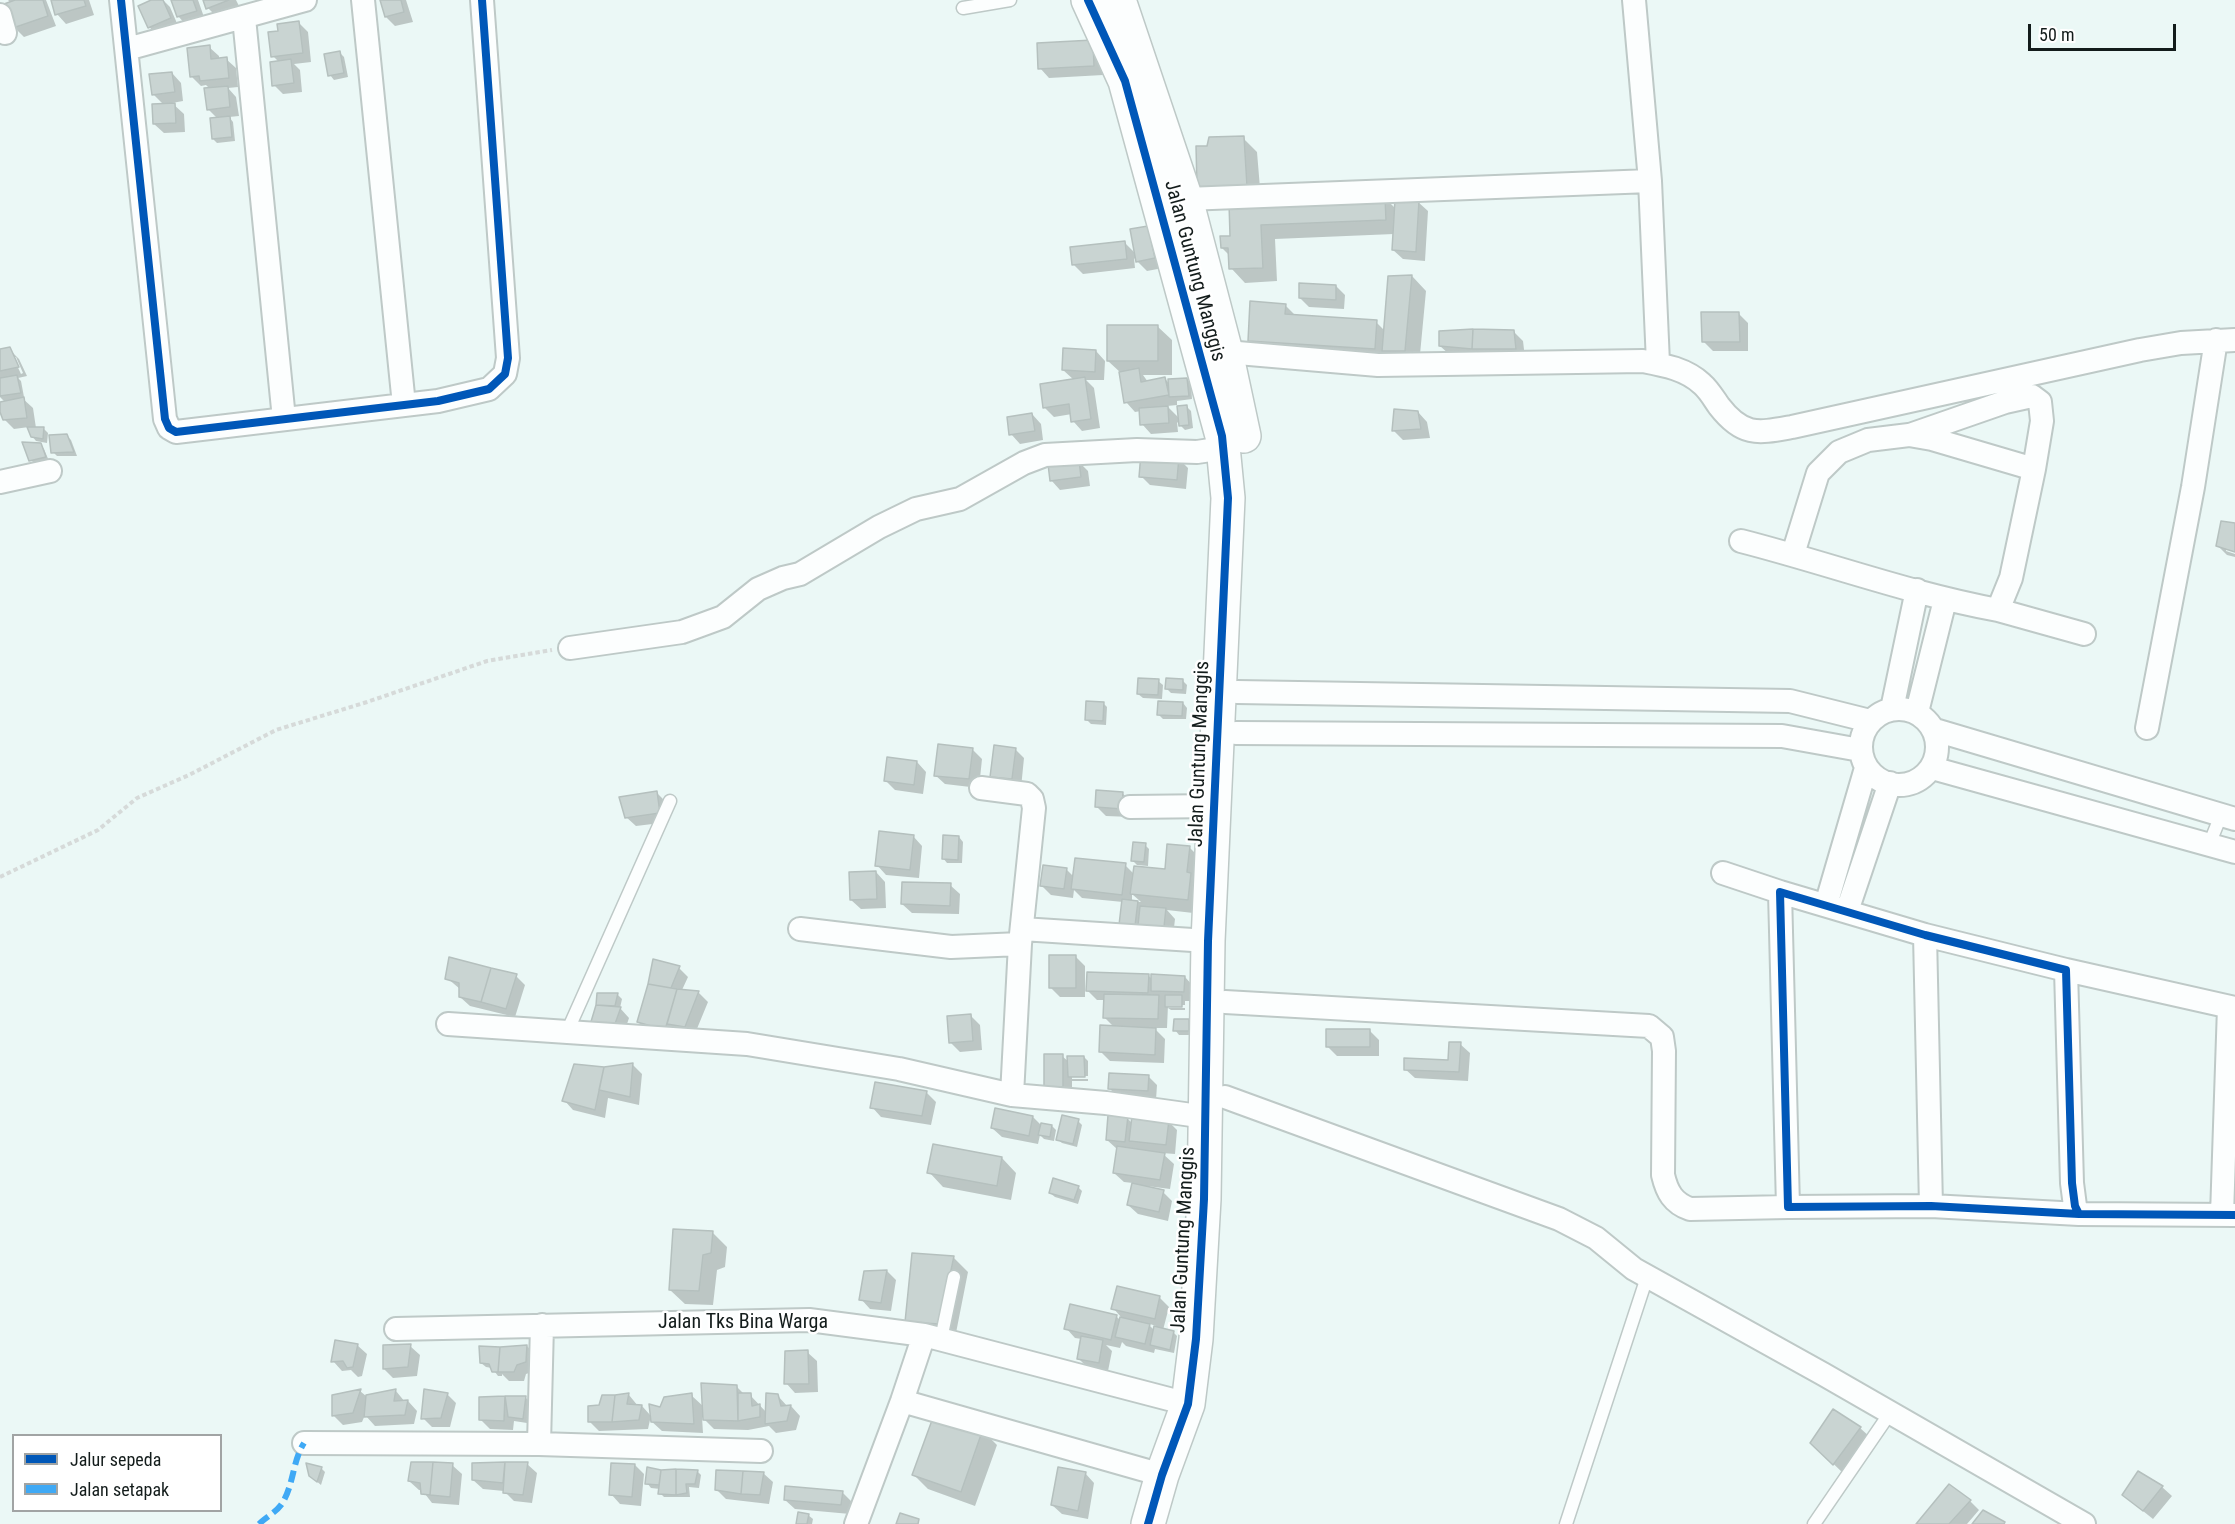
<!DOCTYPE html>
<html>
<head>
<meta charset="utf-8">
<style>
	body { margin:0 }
	#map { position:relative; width:2235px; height:1524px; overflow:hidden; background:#ebf8f6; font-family:"Roboto Condensed",sans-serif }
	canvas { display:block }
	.legend { position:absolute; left:12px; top:1434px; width:210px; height:78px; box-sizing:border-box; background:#fff; border:2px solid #a1a4a4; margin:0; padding:8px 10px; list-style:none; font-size:18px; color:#131c1b }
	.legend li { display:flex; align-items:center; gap:12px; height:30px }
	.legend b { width:30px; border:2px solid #a1a4a4 }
	.scale { position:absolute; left:2028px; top:24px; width:148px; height:27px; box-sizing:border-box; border:3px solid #131c1b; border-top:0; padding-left:8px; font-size:18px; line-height:21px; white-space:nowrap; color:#131c1b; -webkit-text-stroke:4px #fff; paint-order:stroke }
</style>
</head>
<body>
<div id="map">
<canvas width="2235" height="1524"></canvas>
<ul class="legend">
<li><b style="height:8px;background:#0057b8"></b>Jalur sepeda</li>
<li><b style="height:8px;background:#3fa9f5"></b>Jalan setapak</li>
</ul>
<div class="scale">50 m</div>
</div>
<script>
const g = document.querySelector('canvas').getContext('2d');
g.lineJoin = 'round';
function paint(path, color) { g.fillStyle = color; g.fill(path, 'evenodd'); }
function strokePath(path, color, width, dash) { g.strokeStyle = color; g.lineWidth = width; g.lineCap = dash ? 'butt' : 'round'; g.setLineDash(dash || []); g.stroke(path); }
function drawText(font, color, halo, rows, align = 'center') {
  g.font = font + ' "Roboto Condensed",sans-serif'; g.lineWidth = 5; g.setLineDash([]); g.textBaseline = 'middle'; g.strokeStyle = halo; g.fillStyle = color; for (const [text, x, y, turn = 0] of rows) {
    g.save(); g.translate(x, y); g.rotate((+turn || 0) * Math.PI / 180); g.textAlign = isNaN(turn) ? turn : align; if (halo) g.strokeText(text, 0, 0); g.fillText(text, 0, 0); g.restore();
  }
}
paint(new Path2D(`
	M8 0H46L56 26 24 37 14 27 11 3Z
	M52 0H89L94 15 66 24 57 14Z
	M155 0H163L170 7 179 28 159 36 149 27Z
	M173 0H198L205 20 187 26 178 16Z
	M205 0H236L240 8 217 17 208 8Z
	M382 0H406L413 22 395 26 386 17Z
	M299 23 308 32 311 62 294 64 300 70 302 92 283 94 274 85 279 62 273 56 280 32Z
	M1038 44 1102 50 1103 75 1049 78 1040 68Z
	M209 47 219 56V59H226L236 68 238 87 228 88 236 97 239 116 229 117 233 122 235 141 217 143 213 139 218 119 208 109 210 89 206 85 201 86 192 77Z
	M340 53 344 57 348 77 334 80 330 75Z
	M172 73 181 83 183 101 172 103 184 114 185 132 164 133 154 124 164 105 153 94Z
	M1243 138 1257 152 1261 200 1213 201 1199 186 1208 147Z
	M1384 197 1396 209 1418 202 1428 211 1425 261 1403 259 1393 250 1394 234 1275 239 1277 281 1245 283 1231 268 1230 256 1222 248 1232 237 1230 204Z
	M1148 228 1163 268 1147 271 1134 258 1135 268 1083 274 1073 264 1124 242 1136 254Z
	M1412 276 1426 291 1419 365 1264 355 1249 340 1285 305 1297 317 1376 322 1385 331Z
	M1336 286 1345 295 1344 309 1309 307 1300 298Z
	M1739 314 1748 323V351H1713L1704 342Z
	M1157 326 1172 340V375H1143L1148 382 1165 379 1170 384 1187 379 1191 383 1192 399 1177 401V405L1167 406 1180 419 1187 407 1191 411 1193 428 1185 430 1177 422 1178 432 1151 434 1142 424 1141 411 1135 412 1126 402 1121 373 1108 361Z
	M1513 331 1523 341 1525 358 1450 355 1440 346Z
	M9 349 19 359 27 376 18 378 21 381 24 397H21L33 408 36 428 44 429 48 433 47 443 36 441 32 436 29 427 14 429 4 419 0 408V403L5 402 0 397V351ZM13 357H16L23 373 21 374Z
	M1096 351 1105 361 1104 380H1086L1094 388 1100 428 1082 431 1073 421 1072 414 1054 417 1045 408 1074 380 1063 370Z
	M1418 412 1427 422 1430 438 1403 440 1394 431Z
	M1032 414 1041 424 1043 440 1020 444 1011 434Z
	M67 436 71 440 77 456H57L53 452Z
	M40 445 44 449 49 461 35 464 31 460Z
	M1179 459 1188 468 1186 489 1150 485 1141 476Z
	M1078 461 1088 471 1090 486 1060 490 1051 480Z
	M2235 524V551L2226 548V551L2235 554V557L2227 555 2217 545Z
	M1158 681 1163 685 1162 699 1143 698 1138 694Z
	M1183 681 1187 685 1186 694 1171 693 1167 689Z
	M1103 703 1107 707 1106 725 1091 724 1086 719Z
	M1183 703 1187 708 1186 719H1163L1158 714Z
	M972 749 982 759 979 788 945 784 935 775Z
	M1015 749 1024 758 1021 788 1001 786 992 776Z
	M917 762 926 772 923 794 895 790 886 781Z
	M656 792 666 802 669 822 636 826 626 817Z
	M1122 793 1132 802 1131 817 1106 816 1097 807Z
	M913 836 922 846 919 878 886 875 877 865Z
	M959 837 963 842 962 863H947L943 858Z
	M1145 845 1149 849 1148 866 1137 865 1133 861Z
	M1190 848 1204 862 1202 914 1167 910 1175 919 1173 936 1149 933 1140 924 1139 930 1125 929 1123 902 1082 898 1074 890 1073 898 1051 895 1042 886 1066 869 1074 877 1125 865 1134 874 1166 871ZM1132 894 1141 902H1132Z
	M876 872 885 882 886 908 861 909 851 900Z
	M950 885 960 894 959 914 912 913 902 904Z
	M1075 956 1085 966V997H1060L1051 988Z
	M679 968 688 977 682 990 698 992 708 1002 694 1036 648 1031 638 1022Z
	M1148 975 1153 980 1185 977 1194 987 1193 1001H1185V1005H1168L1167 1028H1154L1165 1039 1164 1063 1110 1061 1100 1051 1115 1028 1104 1017 1105 1000H1097L1087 990Z
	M516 976 525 985 515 1017 470 1006 460 997V989L447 978Z
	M617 994 622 999 620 1008 629 1018 624 1033 591 1024 597 1005Z
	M1168 1008H1185V1010H1171Z
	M971 1016 980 1025 982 1050 960 1052 951 1043Z
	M1188 1021 1192 1025V1035H1179L1175 1030Z
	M1370 1031 1379 1040V1056H1337L1327 1046Z
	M1460 1044 1470 1053 1468 1081 1415 1078 1405 1069 1449 1062Z
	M1062 1056 1069 1062 1084 1057 1088 1061V1076H1072V1079H1088V1081H1072V1095L1046 1086Z
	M632 1064 642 1074 639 1105 608 1098 605 1118 573 1110 564 1100 604 1068Z
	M1148 1076 1157 1085 1156 1100 1119 1098 1110 1089Z
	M926 1092 936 1102 931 1125 881 1117 872 1107Z
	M1033 1117 1042 1126H1052L1056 1130 1054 1141 1044 1139 1040 1135 1038 1144 1002 1137 992 1128Z
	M1127 1118 1133 1124 1168 1121 1177 1130 1175 1154 1162 1153 1174 1164 1170 1189 1147 1186 1146 1188 1163 1192 1172 1201 1168 1221 1138 1214 1128 1205 1133 1183 1124 1182 1114 1173 1117 1149 1107 1140Z
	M1078 1121 1082 1125 1077 1147 1062 1143 1057 1139Z
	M1002 1158 1016 1173 1011 1200 943 1187 929 1172Z
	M1078 1187 1082 1191 1078 1204 1055 1197 1050 1193Z
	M712 1232 727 1247 725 1267 717 1270 713 1305 685 1304 670 1290Z
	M954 1258 968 1272 955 1338 907 1322Z
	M887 1271 896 1280 891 1311 870 1309 861 1299Z
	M1160 1298 1169 1307 1163 1330 1173 1332 1177 1336 1174 1353 1155 1349 1154 1353 1126 1346 1122 1342 1120 1348 1106 1345 1112 1351 1108 1371 1088 1368 1079 1359 1082 1339 1075 1338 1066 1328 1116 1316 1120 1320 1121 1317 1113 1308ZM1147 1323 1156 1326 1155 1331Z
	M357 1345 367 1354 362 1376 358 1377 351 1370 342 1371 333 1361Z
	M410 1346 420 1355 417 1376 393 1378 384 1369Z
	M527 1346 536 1356 535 1371 526 1374 524 1381H509L502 1374V1376H498L492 1368 486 1367 481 1363Z
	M807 1352 817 1361 818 1392 795 1393 786 1383Z
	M736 1386 745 1395H750L767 1413 778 1396 788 1407 791 1406 800 1416 796 1430 776 1433 769 1426 748 1430 714 1429 702 1417 703 1433 662 1431 650 1420 648 1429 599 1431 589 1421 601 1406 603 1397 629 1395 638 1406H642L651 1416 661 1408 691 1395 704 1407Z
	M360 1391 366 1396 396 1391 405 1402 408 1401 417 1411 414 1424 375 1426 365 1415 362 1422 343 1425 333 1415Z
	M447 1394 456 1403 450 1427H432L423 1418Z
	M525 1397 529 1401 527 1423 514 1421 513 1430 490 1429 480 1419 481 1399Z
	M1834 1411 1860 1428 1870 1437 1843 1473 1821 1452Z
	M983 1431 997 1445 975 1506 928 1489 914 1475Z
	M474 1464H527L537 1473 532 1503 514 1501 504 1491 483 1489 473 1480Z
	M452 1465 462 1474 459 1505 432 1503 422 1490H419L409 1481Z
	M635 1465 644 1474 641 1506 620 1504 611 1494Z
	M321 1468 325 1472 321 1485 315 1480Z
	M697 1471 701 1475 699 1488 689 1487 690 1497H664L660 1493V1489L651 1488 647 1483 660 1472Z
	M763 1473 773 1482 769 1504 726 1499 716 1489Z
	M1085 1473 1094 1483 1088 1519 1062 1514 1052 1505Z
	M2138 1473 2162 1487 2172 1496 2153 1519 2123 1495Z
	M842 1492 851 1501 850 1514 795 1509 785 1500Z
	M1970 1501 1979 1510 1967 1524H1918Z
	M808 1515 813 1519 812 1524H797Z`), '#0003');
const building = new Path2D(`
	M15 0H43L48 16 13 28 4 4Z
	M51 0H84L86 6 55 15Z
	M151 0H163L171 18 148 28 138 6Z
	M171 0H193L197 11 177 17Z
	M203 0H229L206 9Z
	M380 0H401L404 12 385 17Z
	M299 21 303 53 271 57 268 32 278 31 277 24Z
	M1093 40 1094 66 1038 69 1037 43Z
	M210 45 211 59 227 57 229 78 200 81 199 76 190 77 187 48Z
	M340 51 344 73 328 76 324 54Z
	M291 59 294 83 272 86 270 62Z
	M172 72 175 92 152 95 149 74Z
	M228 86 230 107 207 110 204 88Z
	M175 103 176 123 153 124 152 104Z
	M230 116 232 137 212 139 210 118Z
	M1244 136 1247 186 1197 187 1196 146H1207L1209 137Z
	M1385 196 1386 220 1261 225 1263 268 1229 269 1228 248H1221L1220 236H1230L1229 203Z
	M1395 199 1419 201 1416 252 1392 250Z
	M1148 226 1155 258 1136 262 1130 229Z
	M1125 241 1127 259 1072 265 1070 247Z
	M1412 275 1405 351H1382L1388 276Z
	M1299 283 1336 285V300L1299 298Z
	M1250 301 1286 304 1285 314 1377 320 1375 349 1248 341Z
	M1701 312H1739L1740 342H1702Z
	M1107 325H1158V361H1107Z
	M1473 329 1472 349 1439 346V331Z
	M1473 329 1514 330 1516 349H1472Z
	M10 347 19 367 0 371V349Z
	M1063 348 1096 350 1095 372 1062 370Z
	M1139 368 1141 382 1165 377 1169 395 1124 403 1119 372Z
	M17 375 21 393 0 396V378Z
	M1085 377 1091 419 1071 422 1069 404 1043 408 1040 384Z
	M1187 378 1189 396 1169 397 1168 379Z
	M24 397 27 418 3 420 0 412V402Z
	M1187 405 1189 425 1179 426 1177 406Z
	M1168 406 1169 423 1140 425 1139 408Z
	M1394 409 1418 411 1421 429 1392 431Z
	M1032 413 1035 431 1009 435 1007 417Z
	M27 427H44L43 439 31 437Z
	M67 434 74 452 51 453 49 435Z
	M22 442 41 443 46 457 29 461Z
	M1141 453 1179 457 1177 480 1139 477Z
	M1079 460 1081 477 1050 481 1048 464Z
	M2221 521 2235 523V552L2216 546Z
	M1138 678 1159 679 1158 695 1137 694Z
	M1166 678 1183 679V690L1165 689Z
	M1086 701 1104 702 1103 721 1085 720Z
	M1158 701 1183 702 1182 716 1157 715Z
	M938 744 973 748 969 779 934 776Z
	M994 745 1016 748 1012 779 990 777Z
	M887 757 917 761 914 785 884 781Z
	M1096 790 1123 792 1122 809 1095 807Z
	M657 791 660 813 625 818 619 797Z
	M879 831 914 835 910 870 875 866Z
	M943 835 959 836 958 860 942 859Z
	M1133 842 1146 843 1144 862 1131 861Z
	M1167 844 1190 846 1187 872 1191 873 1188 900 1130 894 1134 866 1165 869Z
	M1075 858 1126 863 1122 895 1071 889Z
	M1043 865 1067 868 1064 889 1040 886Z
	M876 871 877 899 850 900 849 872Z
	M902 882 951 883 950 906 901 904Z
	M1122 899 1138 901 1135 926 1119 925Z
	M1140 906 1166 908 1164 927 1138 925Z
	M1049 955H1076V988H1049Z
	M449 957 491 968 481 1002 459 997V983L445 979Z
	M653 959 680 966 671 988 648 984Z
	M491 968 517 974 506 1009 481 1002Z
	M1087 972 1149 974 1148 993 1086 991Z
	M1151 974 1185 976 1184 992 1151 991Z
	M648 984 677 989 665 1030 637 1022Z
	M677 989 699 991 685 1027 667 1024Z
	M597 993H618L615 1006 596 1005Z
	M1104 994 1159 995 1158 1019 1103 1018Z
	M1165 995H1182V1007H1165Z
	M596 1005 621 1007 615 1024 590 1025Z
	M971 1014 973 1041 949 1043 947 1016Z
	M1174 1019H1189V1031H1173Z
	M1100 1025 1156 1028 1155 1055 1099 1052Z
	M1326 1029H1370V1047H1326Z
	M1449 1042H1461L1459 1072 1404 1070V1058L1448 1060Z
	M1044 1054H1063V1087H1044Z
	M1067 1056H1084L1085 1077H1068Z
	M633 1063 630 1097 599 1090 604 1067Z
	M574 1064 604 1067 595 1110 562 1101Z
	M1109 1073 1149 1075 1148 1091 1108 1089Z
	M875 1082 927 1091 922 1116 870 1108Z
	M995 1108 1033 1116 1029 1136 991 1128Z
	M1062 1115 1079 1119 1073 1144 1056 1140Z
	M1108 1115 1128 1116 1125 1142 1106 1140Z
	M1132 1116 1169 1120 1166 1145 1129 1141Z
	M1041 1123 1052 1125 1050 1137 1038 1135Z
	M933 1144 1002 1157 997 1186 927 1173Z
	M1117 1146 1165 1153 1160 1180 1113 1173Z
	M1053 1178 1079 1186 1074 1200 1049 1193Z
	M1132 1183 1164 1190 1159 1212 1127 1205Z
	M673 1229 713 1231 711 1253 703 1255 699 1291 669 1290Z
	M912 1253 954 1256 940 1324 905 1322Z
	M887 1270 881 1303 859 1300 864 1271Z
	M1117 1286 1160 1296 1155 1319 1111 1309Z
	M1070 1304 1117 1315 1111 1340 1064 1329Z
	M1120 1317 1150 1324 1145 1344 1115 1337Z
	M1154 1326 1174 1331 1170 1350 1150 1345Z
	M1081 1336 1103 1340 1099 1363 1077 1359Z
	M335 1340 358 1344 353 1367 347 1368 343 1361 331 1362Z
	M411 1344 408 1367 383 1369V1345Z
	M527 1345 526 1362 517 1365 514 1372H498L500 1347Z
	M479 1346 500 1347 498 1372H492L489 1364 480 1363Z
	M808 1350 809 1384H784L785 1351Z
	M701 1383 737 1385 738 1421 703 1420Z
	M361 1389 353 1413 332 1416V1395Z
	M396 1389 394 1401 408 1400 405 1415 364 1417 366 1395Z
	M424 1389 448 1393 441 1418 421 1419Z
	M629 1393 627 1404 642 1405 639 1420 612 1422 615 1395Z
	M692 1393 694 1424 651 1422 649 1404 660 1407 664 1397Z
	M738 1393H751L752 1406 760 1404V1417L738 1421Z
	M766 1393 778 1394 781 1406 791 1405 787 1421 765 1424Z
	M602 1395H615L612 1422H588V1406L599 1405Z
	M505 1396H526L523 1419 508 1417Z
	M505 1396 504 1421 479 1420V1397Z
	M1833 1409 1861 1427 1833 1465 1810 1443Z
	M935 1412 983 1429 961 1492 912 1475Z
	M411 1462H433L430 1495 421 1494 420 1483 408 1481Z
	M433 1462 453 1463 450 1497 430 1495Z
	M505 1462H528L523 1495 503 1493Z
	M505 1462 503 1483 472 1480V1463Z
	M306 1463 322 1467 317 1482 309 1476Z
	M611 1463 635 1464 632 1497 609 1495Z
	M647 1467 661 1470 659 1485 645 1484Z
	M1058 1467 1086 1472 1078 1511 1051 1505Z
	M676 1469 698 1470 695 1484H686L687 1493 676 1495Z
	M676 1469V1495L658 1494 661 1470Z
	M716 1470 743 1471 741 1494 715 1490Z
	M743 1471 764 1472 760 1495 741 1494Z
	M2138 1471 2163 1486 2143 1511 2122 1495Z
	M1949 1484 1971 1500 1949 1524H1916Z
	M785 1486 843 1491 841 1505 784 1500Z
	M1983 1510 2005 1522 2004 1524H1972Z
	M798 1512 809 1514 807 1524H796Z
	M900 1513 919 1519 918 1524H896Z`);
paint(building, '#c9d4d2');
strokePath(building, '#b5c0be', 1.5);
const lane = new Path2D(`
	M963 8 1010 0
	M2209 845 2221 815
	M567 1032 670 801
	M941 1339 954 1277
	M1566 1524 1647 1277
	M1814 1524 1890 1413`);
const street = new Path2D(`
	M121 0 165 419 169 428 176 432 438 401 489 389 505 374 508 358 482 0
	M363 0 404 405
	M1634 0 1650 181 1658 363
	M0 15 5 33
	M244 18 284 419
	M127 49 305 0
	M1186 199 1650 181
	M1226 352 1378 365 1643 361C1664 365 1686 369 1702 384 1709 390 1714 399 1719 406 1743 437 1758 433 1792 427L2140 350 2181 343 2235 340
	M1910 435 2005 402 2032 396 2040 402 2042 421 2034 469
	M0 482 50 471
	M1741 541C1827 563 1911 594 1998 610L2011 578 2034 469 1932 439 1909 435 1868 440 1839 452 1818 473 1793 554
	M1998 610 2084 634
	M570 648 682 632 723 617 758 589 783 578 800 574 879 527 916 509 960 499 1024 463 1045 455 1137 450 1197 452 1224 448
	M1237 692 1790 701 1870 721
	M1861 747a38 38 0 1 1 76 0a38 38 0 1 1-76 0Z
	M1892 709 1917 590
	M1917 712 1945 600
	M2147 728 2193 487 2216 340
	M1935 730 2235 819
	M1236 733 1782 736 1860 750
	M1932 768 2235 852
	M981 788 1027 794 1032 799 1034 808 1020 944 1012 1095
	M1130 807 1214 806
	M1723 873 1780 892
	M1826 905 1866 768
	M1847 911 1890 783
	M800 929 951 947 1020 944
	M1022 929 1208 941
	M1925 935 1931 1206
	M2066 970 2235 1008
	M1225 1002 1649 1026 1662 1037 1664 1051 1663 1175C1667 1192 1673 1203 1690 1209L1788 1207
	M448 1024 747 1044 899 1069 1012 1095 1106 1103 1206 1117
	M1225 1097 1559 1219 1596 1238 1634 1269 1823 1374 2084 1524
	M2079 1214 1931 1206 1788 1207 1780 892 1925 935 2066 970 2072 1183 2075 1206 2079 1214 2235 1215
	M2222 1215 2229 1007
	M396 1329 809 1320 924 1335 1188 1404
	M902 1401 1162 1475
	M304 1443 539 1444 761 1451
	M539 1444 542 1325
	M856 1524 902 1401 924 1335`);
const secondary = new Path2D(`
	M1088 0 1125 81 1222 436 1228 498 1208 941 1204 1199 1196 1339 1188 1404 1162 1475 1148 1524
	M1119 0 1186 199 1226 352 1244 436`);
strokePath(lane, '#bec9c7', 15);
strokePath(street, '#bec9c7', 26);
strokePath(secondary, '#bec9c7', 36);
strokePath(new Path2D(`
	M0 877 98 830 137 798 189 775 276 730 367 702 487 661 552 650`), '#d6dad9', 4, [4.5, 3]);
strokePath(lane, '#fcfefe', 12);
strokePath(street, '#fcfefe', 22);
strokePath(secondary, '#fcfefe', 33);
strokePath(new Path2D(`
	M259 1524C265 1518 276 1512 281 1505 294 1486 292 1462 304 1443`), '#3fa9f5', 6, [12, 6]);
strokePath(new Path2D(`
	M121 0 165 419 169 428 176 432 438 401 489 389 505 374 508 358 482 0
	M1088 0 1125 81 1222 436 1228 498 1208 941 1204 1199 1196 1339 1188 1404 1162 1475 1148 1524
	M2079 1214 1931 1206 1788 1207 1780 892 1925 935 2066 970 2072 1183 2075 1206 2079 1214 2235 1215`), '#0057b8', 8);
drawText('20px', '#131c1b', '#fff', [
	["Jalan Guntung Manggis",1194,271,75],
	["Jalan Guntung Manggis",1200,754,-88],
	["Jalan Guntung Manggis",1184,1240,-87],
	["Jalan Tks Bina Warga",743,1323]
]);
</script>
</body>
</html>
